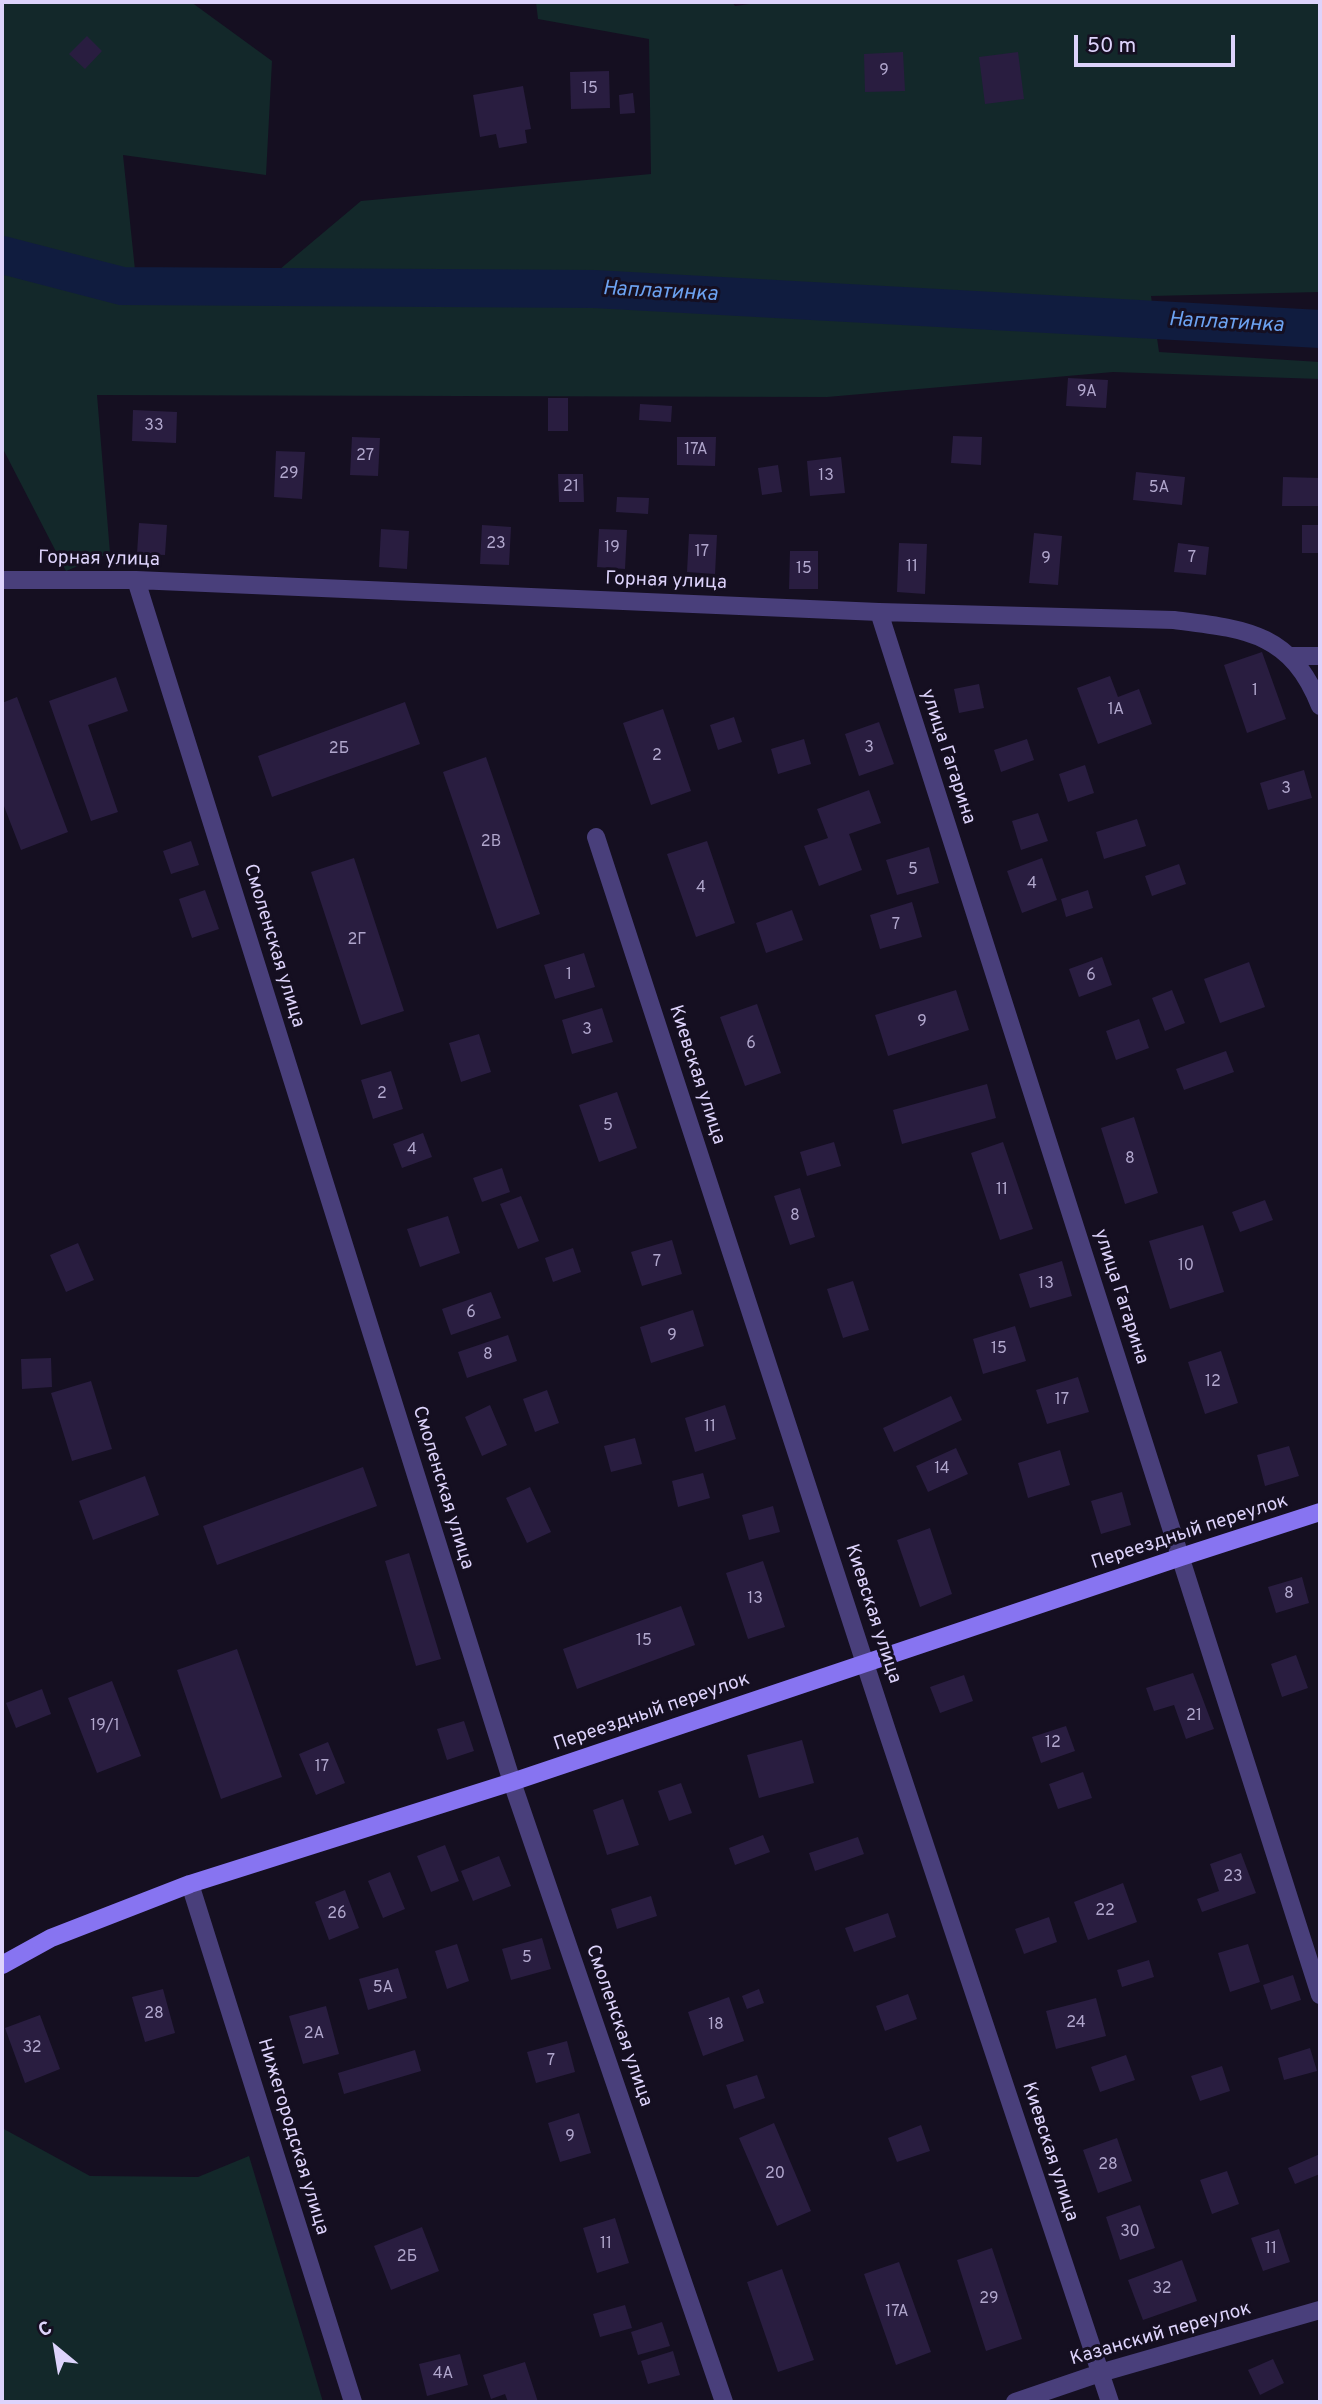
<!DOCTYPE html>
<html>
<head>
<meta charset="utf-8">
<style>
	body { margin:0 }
	#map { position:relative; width:1322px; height:2404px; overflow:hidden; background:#150f21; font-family:Overpass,sans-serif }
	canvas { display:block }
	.frame { position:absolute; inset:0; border:4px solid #ddd3fb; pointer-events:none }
	.north { position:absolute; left:21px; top:2313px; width:70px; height:70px; -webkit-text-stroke:5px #150f21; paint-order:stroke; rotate:330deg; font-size:19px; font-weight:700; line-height:28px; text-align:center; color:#ddd3fb }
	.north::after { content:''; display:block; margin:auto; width:24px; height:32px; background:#ddd3fb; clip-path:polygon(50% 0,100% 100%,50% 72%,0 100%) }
	.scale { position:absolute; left:1074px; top:35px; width:161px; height:32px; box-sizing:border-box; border:4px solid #ddd3fb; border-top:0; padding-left:9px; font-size:21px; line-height:24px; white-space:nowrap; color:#ddd3fb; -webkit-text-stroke:5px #150f21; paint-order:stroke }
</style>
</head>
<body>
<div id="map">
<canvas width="1322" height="2404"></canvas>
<div class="frame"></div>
<div class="north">С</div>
<div class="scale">50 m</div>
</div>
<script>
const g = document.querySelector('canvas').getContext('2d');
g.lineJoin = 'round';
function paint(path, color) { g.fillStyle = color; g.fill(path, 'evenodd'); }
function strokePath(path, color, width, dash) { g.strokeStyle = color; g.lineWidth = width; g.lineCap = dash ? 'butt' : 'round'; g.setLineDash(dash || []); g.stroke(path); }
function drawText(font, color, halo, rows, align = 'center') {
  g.font = font + ' Overpass,sans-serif'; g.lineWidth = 6; g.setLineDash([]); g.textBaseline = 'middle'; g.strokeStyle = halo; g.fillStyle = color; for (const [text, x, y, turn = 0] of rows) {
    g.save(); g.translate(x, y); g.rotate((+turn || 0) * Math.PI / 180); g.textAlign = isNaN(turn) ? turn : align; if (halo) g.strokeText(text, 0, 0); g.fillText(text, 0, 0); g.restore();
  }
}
paint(new Path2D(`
	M2 2H191L272 61 266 175 123 155 135 270 273 275 361 201 651 174 649 39 538 19 536 2H732L735 6 765 2H1320V292L1151 296 1159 352 1320 362V379L1113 372 827 397 97 395 110 553 66 571 2 447Z
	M2 2128 90 2176 198 2177 249 2156 323 2402H2Z`), '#13282a');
strokePath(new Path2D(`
	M2 255 122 286 594 289 1320 329`), '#101c3f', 38);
paint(new Path2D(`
	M87 36 102 51 85 69 69 54Z
	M903 52 905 91 865 92 864 54Z
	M1018 52 1024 99 985 104 979 57Z
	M609 71 610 108 571 109 570 72Z
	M523 86 531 129 525 130 527 143 499 148 496 134 480 137 473 95Z
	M633 93 635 113 620 114 619 95Z
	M1068 378 1108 380 1106 408 1066 406Z
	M548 398H568V431H548Z
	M640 404 672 406 671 422 639 420Z
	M133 410 177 412 176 443 132 441Z
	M953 436 982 437 981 465 951 463Z
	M352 437 380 438 378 476 350 475Z
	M677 437H716L715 466 677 465Z
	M276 451 305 452 302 499 274 497Z
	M841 457 845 493 810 496 807 461Z
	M778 465 782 492 762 495 758 468Z
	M1136 472 1185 477 1182 505 1133 500Z
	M558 474H583L584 502H559Z
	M1283 477 1320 478V506H1282Z
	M617 497 649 498 648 514 616 512Z
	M139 523 167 525 165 555 137 554Z
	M482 525 511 527 509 565 480 564Z
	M1302 525H1318L1320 553H1302Z
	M381 529 409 531 407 569 379 567Z
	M599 529 627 530 625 569 597 567Z
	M1034 533 1062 536 1058 585 1029 583Z
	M689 534 717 535 715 574 687 572Z
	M899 543 927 544 925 594 897 592Z
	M1178 543 1209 547 1206 575 1174 572Z
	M790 551H818V589H789Z
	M1262 652 1286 719 1247 733 1224 665Z
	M1110 676 1118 697 1139 689 1152 724 1098 744 1077 688Z
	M116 677 128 711 88 725 118 812 91 821 49 701Z
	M979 684 984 708 959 713 954 689Z
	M17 697 68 832 21 850 2 801V703Z
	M405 702 420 744 272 797 258 756Z
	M663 709 691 791 651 805 623 723Z
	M734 717 742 742 718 750 710 725Z
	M879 722 894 764 859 776 845 734Z
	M804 739 811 764 778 774 771 749Z
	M1027 739 1034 760 1001 772 994 750Z
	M486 757 540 914 497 929 443 772Z
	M1085 765 1094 793 1068 802 1059 774Z
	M1304 770 1312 798 1268 810 1260 783Z
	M869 790 881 823 849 834 862 870 819 886 804 846 828 838 817 809Z
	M1038 813 1048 841 1021 850 1012 821Z
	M1137 819 1146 846 1104 859 1096 832Z
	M191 841 199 865 171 874 163 851Z
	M707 841 735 923 696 937 667 854Z
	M929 847 939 883 897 895 886 860Z
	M354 858 404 1011 361 1025 311 872Z
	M1042 858 1057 900 1022 913 1007 871Z
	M1179 864 1186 884 1152 896 1145 876Z
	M205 890 219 929 192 938 179 899Z
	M1088 890 1093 908 1066 917 1061 899Z
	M912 902 922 937 880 949 870 915Z
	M792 910 803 940 766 953 756 923Z
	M584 953 595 987 555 999 544 965Z
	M1102 957 1112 985 1079 997 1069 969Z
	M1249 962 1265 1007 1220 1023 1204 979Z
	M956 990 969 1030 888 1056 875 1015Z
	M1172 990 1185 1023 1165 1031 1152 998Z
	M757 1004 781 1073 745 1086 720 1017Z
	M602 1008 613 1042 572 1054 562 1020Z
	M1139 1019 1149 1048 1116 1060 1106 1031Z
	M479 1034 491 1072 461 1082 449 1043Z
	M1226 1051 1234 1072 1184 1090 1176 1069Z
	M391 1071 403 1109 373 1119 361 1080Z
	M987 1084 996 1118 902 1144 893 1110Z
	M617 1092 637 1148 599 1162 579 1105Z
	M1134 1117 1158 1193 1125 1204 1101 1128Z
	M423 1133 432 1157 402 1168 393 1144Z
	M834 1142 841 1166 807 1176 800 1152Z
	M1003 1142 1033 1229 1000 1240 971 1153Z
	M502 1168 510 1192 482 1202 473 1178Z
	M800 1188 815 1237 790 1245 774 1196Z
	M521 1196 539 1241 518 1249 500 1204Z
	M1265 1200 1273 1220 1240 1232 1232 1212Z
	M448 1216 460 1253 420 1267 407 1229Z
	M1203 1225 1224 1292 1170 1309 1149 1241Z
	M672 1240 682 1274 642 1286 631 1252Z
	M78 1243 94 1280 66 1292 50 1255Z
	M573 1248 581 1272 553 1282 545 1258Z
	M1062 1261 1072 1296 1030 1308 1019 1274Z
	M853 1281 869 1330 843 1338 827 1289Z
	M491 1292 501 1318 451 1335 442 1309Z
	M693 1310 704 1346 651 1363 640 1327Z
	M1015 1326 1026 1361 983 1374 973 1339Z
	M508 1335 517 1361 467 1378 458 1352Z
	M1221 1351 1238 1403 1205 1414 1188 1362Z
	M51 1358 52 1387 22 1389 21 1359Z
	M1078 1377 1089 1412 1047 1424 1036 1390Z
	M91 1381 112 1449 72 1461 51 1393Z
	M547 1390 559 1423 535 1432 523 1399Z
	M951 1396 962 1420 894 1452 883 1428Z
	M490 1405 507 1445 482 1456 465 1417Z
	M725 1405 736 1439 695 1452 685 1418Z
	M635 1438 642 1464 611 1472 604 1446Z
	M1289 1446 1299 1476 1265 1486 1257 1455Z
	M956 1448 968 1474 928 1492 916 1466Z
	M1060 1450 1070 1485 1028 1498 1018 1463Z
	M363 1467 377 1506 217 1565 203 1526Z
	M703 1473 710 1498 678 1507 672 1481Z
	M145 1476 159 1515 93 1540 79 1501Z
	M530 1487 551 1532 527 1543 506 1498Z
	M1122 1492 1131 1525 1101 1534 1091 1501Z
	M773 1506 780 1532 749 1540 742 1515Z
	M930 1528 952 1594 920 1607 897 1540Z
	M409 1553 441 1659 416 1666 385 1561Z
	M763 1561 785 1627 748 1639 726 1573Z
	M1302 1577 1309 1603 1276 1613 1268 1587Z
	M681 1606 695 1645 577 1689 563 1649Z
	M237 1649 282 1777 221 1799 177 1670Z
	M1296 1655 1308 1688 1282 1697 1271 1664Z
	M1193 1673 1214 1729 1186 1739 1174 1705 1154 1711 1146 1688Z
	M964 1675 973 1701 940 1713 930 1687Z
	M112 1681 141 1756 97 1773 68 1698Z
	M42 1689 51 1714 16 1728 6 1703Z
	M464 1721 474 1751 447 1760 437 1729Z
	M1066 1726 1075 1751 1041 1763 1032 1737Z
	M802 1740 814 1783 759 1798 747 1755Z
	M328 1742 345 1783 316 1795 299 1754Z
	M1083 1772 1092 1798 1058 1809 1049 1784Z
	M681 1783 692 1813 669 1821 658 1791Z
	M623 1799 639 1845 607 1855 593 1810Z
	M763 1835 770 1852 735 1865 729 1848Z
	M858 1837 864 1854 815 1871 809 1853Z
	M445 1845 459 1881 431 1892 417 1856Z
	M1241 1853 1256 1893 1202 1912 1197 1899 1219 1891 1210 1864Z
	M499 1856 511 1886 473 1901 461 1871Z
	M390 1872 405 1909 383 1918 368 1881Z
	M1123 1883 1137 1922 1088 1940 1074 1902Z
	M345 1890 359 1928 329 1940 315 1902Z
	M651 1896 657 1916 617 1929 611 1909Z
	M888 1913 896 1937 854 1952 845 1928Z
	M1049 1917 1057 1942 1024 1954 1015 1929Z
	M542 1938 551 1969 511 1980 502 1949Z
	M457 1944 469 1981 447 1989 435 1951Z
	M1248 1944 1260 1982 1230 1992 1218 1953Z
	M1149 1960 1154 1977 1122 1987 1117 1970Z
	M398 1968 407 1998 368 2010 359 1979Z
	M1293 1975 1301 2000 1271 2010 1263 1985Z
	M163 1989 175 2033 145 2042 132 1997Z
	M759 1989 764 2003 747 2009 742 1996Z
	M908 1994 917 2019 885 2031 876 2006Z
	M729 1997 744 2041 703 2056 688 2012Z
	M1096 1998 1106 2036 1056 2049 1046 2011Z
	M326 2006 339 2054 303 2064 289 2016Z
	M40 2015 60 2069 25 2083 5 2028Z
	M567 2041 575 2072 536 2083 527 2052Z
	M1310 2048 1317 2071 1284 2080 1278 2058Z
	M415 2050 421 2071 344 2094 338 2073Z
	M1126 2055 1135 2080 1100 2092 1091 2067Z
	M1222 2066 1230 2091 1200 2101 1191 2076Z
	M757 2075 765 2098 734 2109 726 2085Z
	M579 2113 591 2153 560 2162 548 2123Z
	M774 2123 811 2211 777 2226 739 2138Z
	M921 2125 930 2151 897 2162 888 2138Z
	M1117 2138 1132 2181 1098 2193 1083 2150Z
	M1320 2154V2174L1295 2184 1288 2168Z
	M1227 2171 1239 2204 1212 2214 1200 2180Z
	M1140 2205 1155 2248 1120 2260 1106 2217Z
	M615 2218 629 2263 597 2273 583 2228Z
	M422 2227 439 2271 391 2290 374 2246Z
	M1279 2229 1290 2262 1263 2271 1251 2238Z
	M992 2248 1022 2339 986 2351 957 2260Z
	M1182 2260 1197 2301 1143 2320 1128 2280Z
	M899 2262 931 2352 896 2365 864 2274Z
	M782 2269 814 2360 778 2372 747 2282Z
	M625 2305 632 2328 600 2337 593 2314Z
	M662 2322 670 2346 638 2355 631 2332Z
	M673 2351 680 2375 648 2384 641 2361Z
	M460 2354 468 2385 427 2396 419 2364Z
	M1273 2359 1284 2383 1260 2395 1248 2370Z
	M525 2362 538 2402H508L505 2394 491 2399 483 2375Z`), '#291d40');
strokePath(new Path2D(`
	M2 580H136L879 612 1174 620C1245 629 1291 632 1320 706
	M136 580 512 1782 724 2402
	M879 612 1320 1995
	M1289 656H1320
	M596 837 887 1731 1110 2402
	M190 1884 353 2402
	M1015 2402 1100 2373 1320 2310`), '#493f7b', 18);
strokePath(new Path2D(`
	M2 1965 51 1938 190 1884 512 1782 1181 1557 1320 1512`), '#8774f1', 18);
drawText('16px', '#b0a6cc', null, [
	["9",884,72],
	["15",590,90],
	["9А",1087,393],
	["33",154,427],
	["17А",696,451],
	["27",365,457],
	["29",289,475],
	["13",826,477],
	["21",571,488],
	["5А",1159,489],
	["23",496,545],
	["19",612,549],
	["17",702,553],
	["7",1192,559],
	["9",1046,560],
	["11",912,568],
	["15",804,570],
	["1",1255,692],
	["1A",1116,711],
	["3",869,749],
	["2Б",339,750],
	["2",657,757],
	["3",1286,790],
	["2В",491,843],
	["5",913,871],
	["4",1032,885],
	["4",701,889],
	["7",896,926],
	["2Г",357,941],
	["1",569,976],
	["6",1091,977],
	["9",922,1023],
	["3",587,1031],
	["6",751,1045],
	["2",382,1095],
	["5",608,1127],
	["4",412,1151],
	["8",1130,1160],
	["11",1002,1191],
	["8",795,1217],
	["7",657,1263],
	["10",1186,1267],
	["13",1046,1285],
	["6",471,1314],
	["9",672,1337],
	["15",999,1350],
	["8",488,1356],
	["12",1213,1383],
	["17",1062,1401],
	["11",710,1428],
	["14",942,1470],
	["8",1289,1595],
	["13",755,1600],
	["15",644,1642],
	["21",1194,1717],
	["19/1",105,1727],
	["12",1053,1744],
	["17",322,1768],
	["23",1233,1878],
	["22",1105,1912],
	["26",337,1915],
	["5",527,1959],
	["5А",383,1989],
	["28",154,2015],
	["24",1076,2024],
	["18",716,2026],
	["2А",314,2035],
	["32",32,2049],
	["7",551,2062],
	["9",570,2138],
	["28",1108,2166],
	["20",775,2175],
	["30",1130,2233],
	["11",606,2245],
	["11",1271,2250],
	["2Б",407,2258],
	["32",1162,2290],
	["29",989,2300],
	["17А",897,2313],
	["4А",443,2375]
]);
drawText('19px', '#ddd3fb', '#150f21', [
	["Горная улица",99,560,1],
	["Горная улица",666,582,2],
	["улица Гагарина",947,757,72],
	["Смоленская улица",273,946,73],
	["Киевская улица",696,1075,72],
	["улица Гагарина",1120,1297,72],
	["Смоленская улица",442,1488,73],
	["Переездный переулок",1190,1533,-18],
	["Киевская улица",872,1614,72],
	["Переездный переулок",652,1713,-19],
	["Смоленская улица",618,2026,71],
	["Нижегородская улица",292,2137,73],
	["Киевская улица",1049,2152,72],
	["Казанский переулок",1161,2335,-16]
]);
drawText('italic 21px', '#6ca2f1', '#150f21', [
	["Наплатинка",660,293,3],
	["Наплатинка",1226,324,3]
]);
</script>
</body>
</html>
